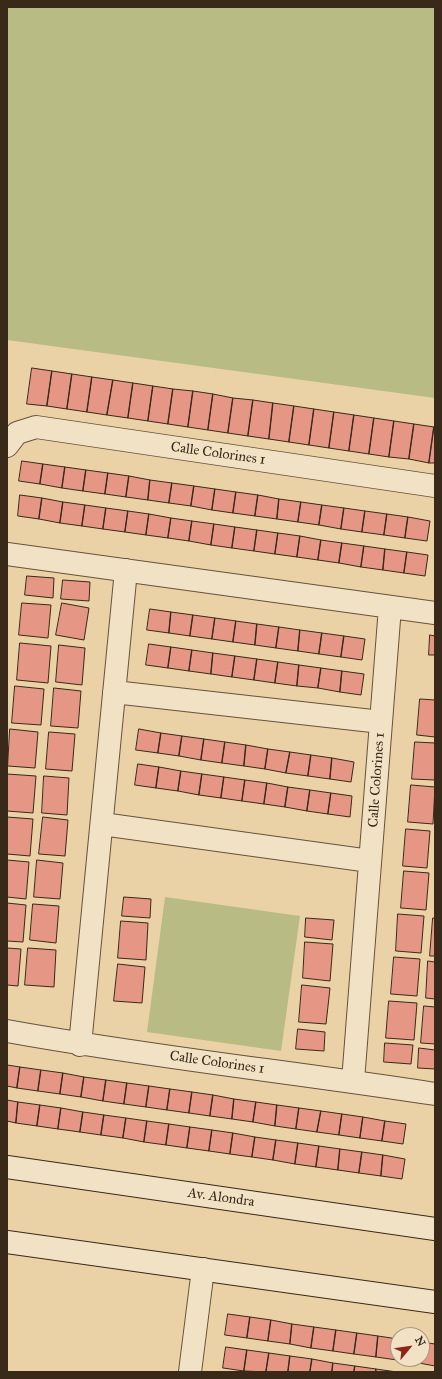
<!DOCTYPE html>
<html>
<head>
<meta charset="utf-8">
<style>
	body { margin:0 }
	#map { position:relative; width:442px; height:1379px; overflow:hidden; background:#ebd2a6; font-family:"IM FELL Great Primer",serif }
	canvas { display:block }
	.frame { position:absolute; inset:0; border:8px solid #382918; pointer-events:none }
	.north { position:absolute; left:390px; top:1327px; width:40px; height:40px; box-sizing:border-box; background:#f2e2c5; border:1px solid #a89880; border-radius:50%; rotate:61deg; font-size:11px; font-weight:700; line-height:16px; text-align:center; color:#382918 }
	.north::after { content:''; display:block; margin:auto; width:14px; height:18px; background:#8f2418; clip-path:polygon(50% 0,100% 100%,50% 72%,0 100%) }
</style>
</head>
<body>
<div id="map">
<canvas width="442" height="1379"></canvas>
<div class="frame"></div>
<div class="north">N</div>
</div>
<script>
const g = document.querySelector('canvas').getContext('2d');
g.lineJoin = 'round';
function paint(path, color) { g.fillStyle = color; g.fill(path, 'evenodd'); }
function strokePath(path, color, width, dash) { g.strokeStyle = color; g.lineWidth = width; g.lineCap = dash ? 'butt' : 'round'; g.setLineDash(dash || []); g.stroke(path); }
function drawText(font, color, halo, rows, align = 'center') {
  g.font = font + ' "IM FELL Great Primer",serif'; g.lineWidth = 3; g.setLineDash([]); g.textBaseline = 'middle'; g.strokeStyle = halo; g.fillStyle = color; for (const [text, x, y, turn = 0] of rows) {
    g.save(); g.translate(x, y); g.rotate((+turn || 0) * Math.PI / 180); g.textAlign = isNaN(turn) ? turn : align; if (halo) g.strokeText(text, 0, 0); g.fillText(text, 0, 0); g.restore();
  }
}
paint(new Path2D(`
	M7 7H435V398L7 340Z
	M165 897 300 916 281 1051 147 1032Z`), '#b9bb85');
const building = new Path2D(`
	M32 368 52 371 47 406 27 404Z
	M52 371 72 374 67 409 47 406Z
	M72 374 92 377 87 412 67 409Z
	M92 377 113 380 107 415 87 412Z
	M113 380 133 383 128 418 107 415Z
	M133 383 153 386 148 421 128 418Z
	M153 386 173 389 168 424 148 421Z
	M173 389 193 391 188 427 168 424Z
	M193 391 213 394 208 430 188 427Z
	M213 394 233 398 228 433 208 430Z
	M233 398 253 400 248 436 228 433Z
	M253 400 273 403 269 439 248 436Z
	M273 403 294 406 289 442 269 439Z
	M294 406 314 409 309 445 289 442Z
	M314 409 334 412 329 448 309 445Z
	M334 412 354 415 349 451 329 448Z
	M354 415 374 418 369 454 349 451Z
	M374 418 394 421 389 457 369 454Z
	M394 421 414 424 409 459 389 457Z
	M414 424 434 427 429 463 409 459Z
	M434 427H435V463H429Z
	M22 461 43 464 40 484 19 481Z
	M43 464 65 467 62 488 40 484Z
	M65 467 86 470 83 491 62 488Z
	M86 470 108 473 105 494 83 491Z
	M108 473 129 476 126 497 105 494Z
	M129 476 150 480 148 500 126 497Z
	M150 480 172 483 169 503 148 500Z
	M172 483 194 486 191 506 169 503Z
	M194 486 215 489 212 510 191 506Z
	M215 489 236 492 233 513 212 510Z
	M236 492 258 495 255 516 233 513Z
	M20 495 42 498 39 519 18 516Z
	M258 495 279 499 277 519 255 516Z
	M42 498 63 502 60 523 39 519Z
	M279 499 301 502 298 522 277 519Z
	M63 502 85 505 82 526 60 523Z
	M301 502 322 505 319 525 298 522Z
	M85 505 106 508 103 529 82 526Z
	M322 505 344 508 341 529 319 525Z
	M106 508 128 511 125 532 103 529Z
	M344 508 365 511 362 532 341 529Z
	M128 511 149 514 146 535 125 532Z
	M365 511 387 514 384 535 362 532Z
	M149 514 171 518 168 538 146 535Z
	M387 514 408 517 405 538 384 535Z
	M408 517 430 521 427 541 405 538Z
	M171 518 192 521 189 541 168 538Z
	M192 521 214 524 211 545 189 541Z
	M214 524 235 527 232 548 211 545Z
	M235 527 257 530 254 551 232 548Z
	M257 530 278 533 275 554 254 551Z
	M278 533 300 536 297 557 275 554Z
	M300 536 321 540 318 560 297 557Z
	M321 540 342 543 339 563 318 560Z
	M342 543 364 546 361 567 339 563Z
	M364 546 385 549 383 570 361 567Z
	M385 549 407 552 404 573 383 570Z
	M407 552 428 555 425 576 404 573Z
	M27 576 54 578 53 598 25 595Z
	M63 580 90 582 89 601 61 599Z
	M22 603 51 605 48 638 19 635Z
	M62 603 89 608 84 640 56 635Z
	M150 609 171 612 169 633 147 630Z
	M171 612 193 615 190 636 169 633Z
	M193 615 215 618 212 639 190 636Z
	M215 618 236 621 233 642 212 639Z
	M236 621 257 624 255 645 233 642Z
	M257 624 279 627 276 648 255 645Z
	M279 627 300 630 298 651 276 648Z
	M300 630 322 633 319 654 298 651Z
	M322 633 344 636 341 657 319 654Z
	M430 635 435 636V655H429Z
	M344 636 365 639 362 660 341 657Z
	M20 643 51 646 48 683 17 680Z
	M149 644 171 647 168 668 146 665Z
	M59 645 85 648 82 685 56 682Z
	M171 647 192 650 189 671 168 668Z
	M192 650 213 653 211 674 189 671Z
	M213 653 235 656 232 677 211 674Z
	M235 656 257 659 254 680 232 677Z
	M257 659 278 662 275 683 254 680Z
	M278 662 299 665 297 686 275 683Z
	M299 665 321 668 318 688 297 686Z
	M321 668 342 671 340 692 318 688Z
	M342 671 364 674 361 695 340 692Z
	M15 686 44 689 41 725 12 723Z
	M54 688 81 691 78 728 51 726Z
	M420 699 435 700V737L417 735Z
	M10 729 38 732 35 768 8 766Z
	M139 729 161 733 158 753 136 750Z
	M49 732 75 734 72 771 46 769Z
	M161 733 182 736 179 756 158 753Z
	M182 736 204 739 201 760 179 756Z
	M204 739 225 742 222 763 201 760Z
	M225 742 246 745 244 766 222 763Z
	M415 742 435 743V780L412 779Z
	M246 745 268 749 265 769 244 766Z
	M268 749 290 752 286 773 265 769Z
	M290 752 311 755 308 776 286 773Z
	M311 755 332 758 330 779 308 776Z
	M332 758 354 762 351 782 330 779Z
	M138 764 159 767 156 788 135 785Z
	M159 767 181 771 178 791 156 788Z
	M181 771 202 774 199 795 178 791Z
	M7 774 36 776 33 813 7 811Z
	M202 774 224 777 221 798 199 795Z
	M44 776 69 778 67 815 42 813Z
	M224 777 245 780 242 801 221 798Z
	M245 780 267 783 264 804 242 801Z
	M267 783 288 787 285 807 264 804Z
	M411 785 435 787 433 824 408 822Z
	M288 787 310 790 307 811 285 807Z
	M310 790 331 793 328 814 307 811Z
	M331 793 352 796 350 817 328 814Z
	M7 817 33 819 30 856 7 854Z
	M43 817 68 820 65 856 39 854Z
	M406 829 430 831 427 868 403 866Z
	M7 860 29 862 26 899 7 897Z
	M37 860 63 863 60 899 34 897Z
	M404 871 429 873 426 910 401 908Z
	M124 897 151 899 150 918 122 916Z
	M7 903 26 905 23 942 7 941Z
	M33 904 59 906 56 943 30 940Z
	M398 914 424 916 421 953 396 951Z
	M306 918 334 920 332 940 305 937Z
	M433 918H435V956H430Z
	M121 921 148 923 146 960 118 958Z
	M305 942 333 944 330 981 303 978Z
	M7 948 21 949 18 986 7 985Z
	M28 948 56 950 54 987 25 985Z
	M394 957 420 959 417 996 391 994Z
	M428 961 435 962V999L426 998Z
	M118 964 145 967 142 1003 114 1001Z
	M302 985 330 988 326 1024 299 1022Z
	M389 1001 417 1003 414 1040 386 1038Z
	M424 1006 435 1007V1044L421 1043Z
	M298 1029 325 1032 324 1051 296 1049Z
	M385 1043 413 1045 411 1064 384 1062Z
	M419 1048 435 1050V1069L418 1068Z
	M7 1065 20 1067 17 1088 7 1086Z
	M20 1067 41 1070 38 1091 17 1088Z
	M41 1070 63 1073 60 1094 38 1091Z
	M63 1073 84 1077 81 1097 60 1094Z
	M84 1077 106 1080 103 1101 81 1097Z
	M106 1080 127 1083 124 1104 103 1101Z
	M127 1083 149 1086 146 1107 124 1104Z
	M149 1086 170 1089 167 1110 146 1107Z
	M170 1089 192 1092 189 1113 167 1110Z
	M192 1092 213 1095 210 1116 189 1113Z
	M213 1095 234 1099 232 1119 210 1116Z
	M234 1099 256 1102 253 1122 232 1119Z
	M7 1100 18 1102 16 1123 7 1121Z
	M18 1102 40 1105 37 1126 16 1123Z
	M256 1102 277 1105 275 1126 253 1122Z
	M40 1105 61 1108 58 1129 37 1126Z
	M277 1105 299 1108 296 1129 275 1126Z
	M61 1108 83 1112 80 1132 58 1129Z
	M299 1108 321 1111 317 1132 296 1129Z
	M321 1111 342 1114 339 1135 317 1132Z
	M83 1112 104 1115 101 1135 80 1132Z
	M342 1114 363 1117 360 1138 339 1135Z
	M104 1115 126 1118 123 1138 101 1135Z
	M363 1117 385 1121 382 1141 360 1138Z
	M126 1118 147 1121 144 1142 123 1138Z
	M147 1121 169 1124 166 1145 144 1142Z
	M385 1121 406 1124 403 1144 382 1141Z
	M169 1124 190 1127 187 1148 166 1145Z
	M190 1127 212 1130 209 1151 187 1148Z
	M212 1130 233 1133 230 1154 209 1151Z
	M233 1133 255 1137 252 1157 230 1154Z
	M255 1137 276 1140 273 1160 252 1157Z
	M276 1140 298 1143 295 1164 273 1160Z
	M298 1143 319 1146 316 1167 295 1164Z
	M319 1146 340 1149 338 1170 316 1167Z
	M340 1149 362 1152 359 1173 338 1170Z
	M362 1152 383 1155 381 1176 359 1173Z
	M383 1155 405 1159 402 1179 381 1176Z
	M228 1314 250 1317 247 1338 225 1335Z
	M250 1317 271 1320 268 1341 247 1338Z
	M271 1320 292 1324 290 1344 268 1341Z
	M292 1324 314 1327 311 1348 290 1344Z
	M314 1327 336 1330 333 1351 311 1348Z
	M336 1330 357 1333 354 1354 333 1351Z
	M357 1333 378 1336 376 1357 354 1354Z
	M378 1336 398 1339 397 1360 376 1357Z
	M422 1342 435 1344V1366L419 1363V1359H422Z
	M226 1347 247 1350 244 1371 223 1368Z
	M247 1350 269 1353 266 1372 244 1371Z
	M269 1353 290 1356 288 1372H266Z
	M398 1353V1359H419V1363L397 1360Z
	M290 1356 312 1359 310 1372H288Z
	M312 1359 333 1363 332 1372H310Z
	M333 1363 355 1366 354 1372H332Z
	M355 1366 376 1369V1372H354Z
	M376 1369 397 1372H376Z`);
paint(building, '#e59684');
strokePath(building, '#382918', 1);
const minor = new Path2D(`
	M7 446 17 433 36 427 435 486
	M7 554 435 613
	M114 692 381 722
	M102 824 370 861
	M7 1031C149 1057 293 1072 435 1094
	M80 1045 126 570
	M353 1081 390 607
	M190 1372 203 1269`);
const secondary = new Path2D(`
	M7 1167 435 1229
	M7 1242 435 1302`);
strokePath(minor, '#65533c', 24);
strokePath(secondary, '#382918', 24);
strokePath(minor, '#f2e2c5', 22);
strokePath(secondary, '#f2e2c5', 22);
drawText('14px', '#382918', '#f2e2c5', [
	["Calle Colorines 1",218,454,8],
	["Calle Colorines 1",377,780,-86],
	["Calle Colorines 1",217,1063,8],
	["Av. Alondra",221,1198,8]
]);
</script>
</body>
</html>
